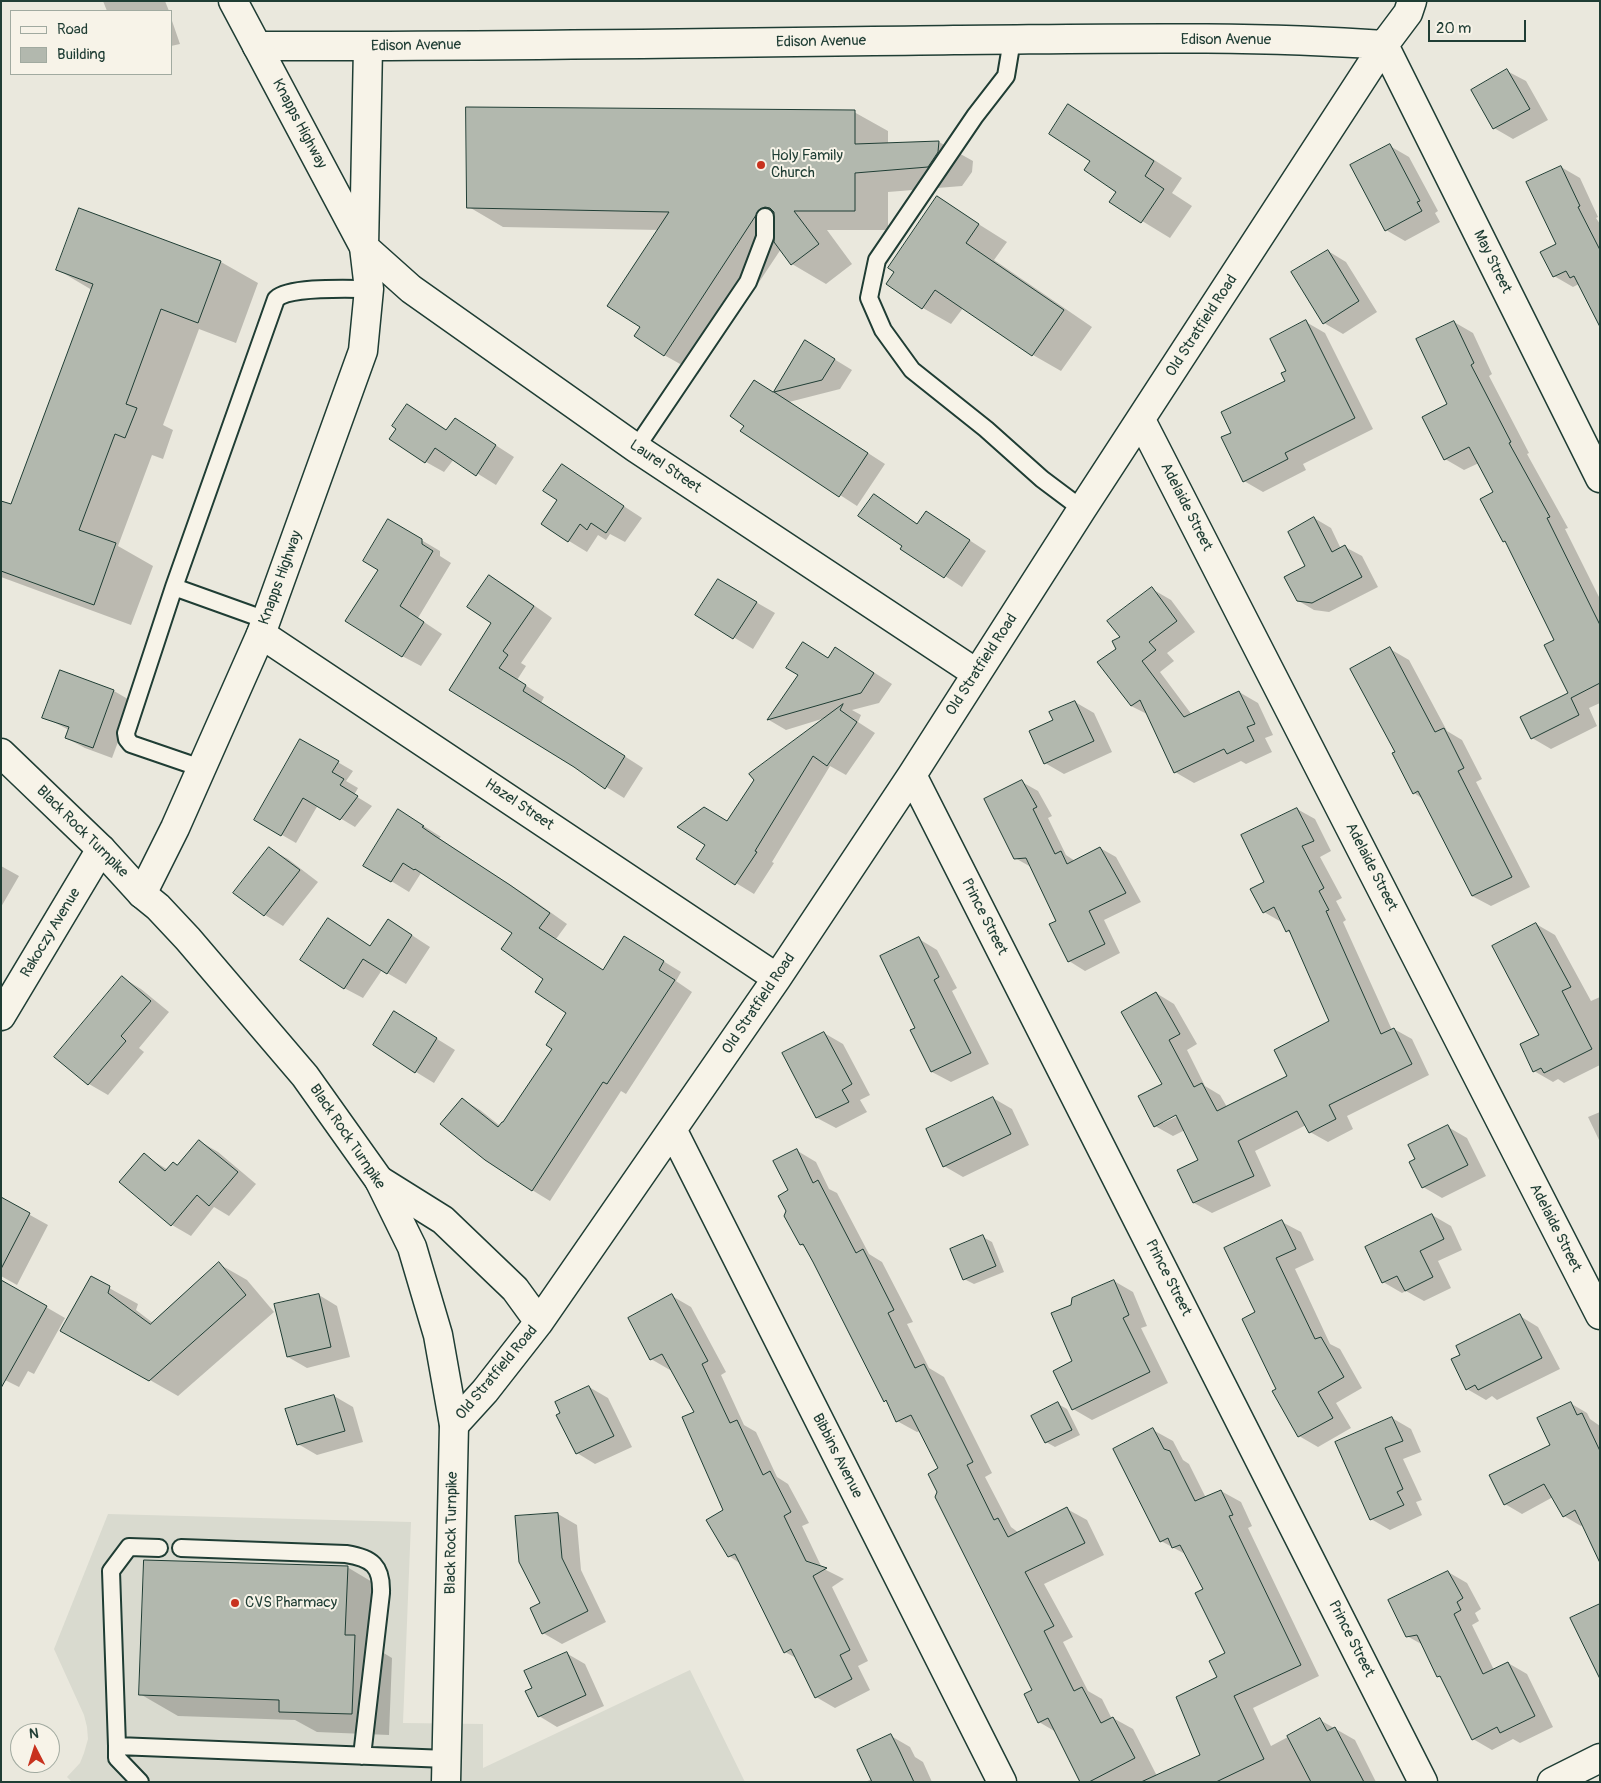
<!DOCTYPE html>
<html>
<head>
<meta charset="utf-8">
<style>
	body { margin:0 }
	#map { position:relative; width:1601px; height:1783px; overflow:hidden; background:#eae8dd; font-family:Pangolin,sans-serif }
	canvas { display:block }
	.frame { position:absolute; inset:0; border:2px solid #1f3d34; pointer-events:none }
	.legend { position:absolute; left:10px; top:10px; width:162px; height:65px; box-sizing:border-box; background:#f7f3e8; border:1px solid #a1aaa0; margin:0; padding:6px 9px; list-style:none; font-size:15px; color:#1f3d34 }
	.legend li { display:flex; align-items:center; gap:10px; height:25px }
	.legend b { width:25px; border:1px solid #a1aaa0 }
	.north { position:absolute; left:10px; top:1723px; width:50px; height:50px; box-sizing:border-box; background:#f7f3e8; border:1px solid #a1aaa0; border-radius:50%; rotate:355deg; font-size:14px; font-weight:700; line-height:20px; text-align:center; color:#1f3d34 }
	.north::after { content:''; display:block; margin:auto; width:18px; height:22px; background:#c8321e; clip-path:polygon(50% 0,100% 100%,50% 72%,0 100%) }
	.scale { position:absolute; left:1428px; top:20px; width:98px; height:22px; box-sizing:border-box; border:2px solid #1f3d34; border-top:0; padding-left:6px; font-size:15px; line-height:18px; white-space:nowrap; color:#1f3d34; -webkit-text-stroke:4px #f7f3e8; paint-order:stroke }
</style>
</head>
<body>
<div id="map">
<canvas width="1601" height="1783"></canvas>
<div class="frame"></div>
<ul class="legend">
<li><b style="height:6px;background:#f7f3e8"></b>Road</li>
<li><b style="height:14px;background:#b2b8ae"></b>Building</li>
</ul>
<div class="north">N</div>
<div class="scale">20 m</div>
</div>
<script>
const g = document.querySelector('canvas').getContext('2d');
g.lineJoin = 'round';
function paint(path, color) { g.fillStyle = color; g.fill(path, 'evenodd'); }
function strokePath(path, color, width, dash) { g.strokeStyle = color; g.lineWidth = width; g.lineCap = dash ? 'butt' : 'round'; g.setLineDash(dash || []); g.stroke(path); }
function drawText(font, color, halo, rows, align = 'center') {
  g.font = font + ' Pangolin,sans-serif'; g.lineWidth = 4; g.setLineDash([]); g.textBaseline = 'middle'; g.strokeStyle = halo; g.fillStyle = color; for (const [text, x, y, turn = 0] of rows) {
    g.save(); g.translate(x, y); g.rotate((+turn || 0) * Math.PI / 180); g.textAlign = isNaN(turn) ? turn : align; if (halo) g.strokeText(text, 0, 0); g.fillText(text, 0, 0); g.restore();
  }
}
paint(new Path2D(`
	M108 1514 411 1522 403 1723 483 1724V1768L690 1670 745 1782H72L67 1777 80 1763 84 1753 88 1739 87 1727 84 1715 54 1649Z`), '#d9dacf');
paint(new Path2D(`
	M103 1H165L169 11H107Z
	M171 18 180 44 171 46Z
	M1507 71 1526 81 1548 120 1513 139 1494 128 1472 90Z
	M1068 106 1096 122 1182 178 1172 193 1192 206 1170 238 1111 202 1118 191 1092 161Z
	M854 112 888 131V144L939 142 973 161 972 172 962 186 888 192V230H827L852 264 826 284 792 264 781 249 698 374 664 355 642 327 659 230 503 227 469 207Z
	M1390 146 1409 157 1438 211 1435 213 1440 222 1405 241 1386 230Z
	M1561 167 1580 178 1598 217 1596 218 1600 224V325L1579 284 1573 287 1554 276 1558 244Z
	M937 198 1007 242 994 260 1092 327 1061 371 1033 355 963 308 951 324 923 308 888 284Z
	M80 210 221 262 258 283 236 343 199 329 163 425 173 430 163 459 152 455 118 546 153 566 131 625 1 577V502L12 506 92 290 58 270Z
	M1328 251 1346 262 1377 312 1343 334 1324 323Z
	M1306 322 1325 333 1373 429 1303 464 1306 470 1263 492 1244 481 1232 433 1287 381 1288 372Z
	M1454 322 1473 333 1492 374 1489 376 1529 453 1527 454 1568 528 1565 529 1600 599V703L1589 708 1597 726 1551 749 1532 738 1569 694 1556 641 1508 543 1504 541 1494 493 1479 463 1464 470 1445 459Z
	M806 342 852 370 840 389 789 402 885 464 857 506 741 431 773 393Z
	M407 405 447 430 455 419 514 457 496 485 454 459 444 472 426 462 398 428Z
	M562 466 642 518 625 542 610 534 606 540 598 535 587 552 569 541 559 500Z
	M874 495 918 525 943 523 986 551 962 587 902 548 904 546Z
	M1314 518 1331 528 1341 549 1345 547 1362 556 1378 587 1329 612 1314 610 1297 600 1307 567Z
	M389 521 440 551V556L451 563 418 618 442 634 421 666 402 656 380 570Z
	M490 577 508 587 552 618 521 663 526 666 517 680 544 697 541 703 643 768 624 798 450 689 492 623Z
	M719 581 775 613 753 649 697 615Z
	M1152 589 1171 600 1195 632 1167 653 1174 661 1160 672 1192 715 1239 692 1258 703 1273 735 1265 738 1272 752 1246 764 1241 761 1194 783 1175 772 1149 715 1131 706 1117 649 1122 637Z
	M836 648 892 684 879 703 852 710 861 715 858 722 875 733 846 775 830 766 772 862 774 863 754 894 736 883 728 823 825 718 786 730 769 720 799 675 829 659Z
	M1390 649 1409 660 1447 731 1462 740 1482 779 1476 782 1530 887 1491 906 1472 896 1423 799 1414 793 1397 752Z
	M60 671 114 691 133 702 112 758 85 748 66 738 69 730 44 717Z
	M1075 702 1094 713 1112 752 1064 774 1045 763 1055 720Z
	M300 740 353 771 346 781 358 788 354 795 372 806 355 827 318 805 296 843 256 820Z
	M1022 782 1038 791 1052 816 1048 818 1066 855 1075 861 1100 848 1116 857 1141 902 1104 920 1120 953 1085 971 1069 961 1058 921 1031 867 1015 858Z
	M1297 809 1315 819 1331 851 1320 857 1342 898 1336 901 1346 920 1343 922 1392 1030 1394 1029 1412 1039 1429 1075 1347 1116 1353 1129 1328 1142 1310 1132 1306 1125 1255 1151 1271 1186 1212 1213 1194 1203 1200 1161 1185 1130 1173 1136 1155 1126 1164 1084 1156 993 1174 1004 1197 1044 1187 1050 1205 1086 1220 1095 1227 1107 1288 1077 1331 1022 1292 934 1287 931 1283 923 1264 912 1265 882ZM1181 1112 1182 1114 1163 1123V1121Z
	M416 821 441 837 439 838 453 848 529 897 567 924 556 939 604 971 642 948 681 972 676 981 692 992 626 1094 621 1091 550 1201 532 1190 462 1099 480 1110 500 1126 503 1124 553 1049 568 1012 514 933 421 873 409 892 365 865Z
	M270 849 288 859 318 882 283 926 265 915 235 893Z
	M1 866 19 876 1 907Z
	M1536 924 1555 935 1591 1001 1600 997V1065L1564 1083 1558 1079 1553 1082 1534 1071 1541 1035Z
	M347 930 371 947 407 932 430 947 406 984 382 970 363 998 344 988Z
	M919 939 937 950 957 988 952 991 989 1064 951 1082 932 1072 912 1031 917 1028Z
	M123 978 141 989 169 1012 139 1048 144 1052 108 1095 89 1084 56 1057Z
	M413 1024 455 1050 434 1083 416 1072Z
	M824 1033 843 1044 870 1095 860 1100 867 1112 836 1128 817 1118 784 1054Z
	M993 1098 1012 1109 1029 1145 963 1177 944 1166Z
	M1600 1112V1142L1588 1117Z
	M1448 1127 1467 1138 1486 1176 1442 1198 1423 1187 1416 1159Z
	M199 1141 218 1152 256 1184 229 1216 214 1207 191 1236 172 1225 144 1155 168 1170 178 1166Z
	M796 1150 816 1162 829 1189 837 1193 869 1254 882 1262 913 1322 907 1324 929 1368 944 1377 992 1473 985 1477 1011 1527 1019 1533 1067 1509 1087 1520 1104 1555 1044 1584 1073 1637 1063 1642 1088 1691 1102 1699 1112 1719 1113 1718 1133 1729 1157 1776 1201 1756 1218 1678 1227 1654 1204 1589 1187 1555 1161 1541 1153 1430 1173 1441 1183 1460 1189 1464 1206 1498 1221 1491 1241 1502 1252 1526 1248 1528 1319 1676 1253 1708 1271 1746 1320 1720 1355 1740 1376 1782H1082L1056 1732 1039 1722 1033 1691 938 1491 940 1468 920 1431 917 1432 897 1421 888 1403 885 1401 807 1248 801 1245 790 1191Z
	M1 1199 48 1225 17 1285 1 1276Z
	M1432 1215 1451 1226 1462 1250 1438 1261 1451 1288 1424 1301 1406 1291 1402 1293 1383 1282Z
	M1282 1222 1301 1232 1314 1260 1295 1269 1330 1344 1340 1349 1362 1388 1336 1403 1351 1428 1318 1447 1299 1436 1278 1389 1257 1313Z
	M983 1237 992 1242 1004 1272 974 1284 964 1279Z
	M219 1264 247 1280 274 1312 178 1396 62 1330 91 1278 138 1304 136 1310 153 1323Z
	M1 1281 65 1318 34 1374 28 1371 19 1387 1 1378Z
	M1114 1281 1133 1292 1147 1326 1141 1328 1168 1383 1092 1420 1073 1409 1074 1362 1072 1306Z
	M319 1295 337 1306 350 1357 307 1368 288 1357Z
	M672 1296 691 1307 726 1372 721 1375 744 1425 756 1432 777 1477 788 1484 809 1523 802 1526 822 1568 844 1579 832 1587 868 1661 858 1666 870 1690 835 1708 816 1697 798 1659 785 1652 741 1564 729 1556 725 1510 695 1412 672 1369 670 1370 651 1359Z
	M1520 1316 1538 1327 1560 1369 1497 1400 1492 1396 1486 1400 1467 1389Z
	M589 1387 608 1398 632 1447 595 1464 577 1453Z
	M334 1396 353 1407 363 1442 317 1455 298 1444Z
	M1570 1403 1587 1413 1590 1419 1600 1426V1524L1589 1521 1581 1526 1564 1516 1553 1497 1522 1514 1505 1504 1551 1445Z
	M1058 1404 1067 1409 1080 1435 1055 1447 1046 1442Z
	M1392 1418 1411 1429 1421 1452 1403 1459 1422 1500 1416 1502 1422 1515 1390 1530 1371 1519 1337 1443Z
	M558 1514 577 1525 581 1570 606 1622 562 1644 543 1633 541 1604 516 1518Z
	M347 1567 384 1589 382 1652 392 1658 389 1735 317 1732 295 1720 178 1716 140 1694Z
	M1448 1572 1467 1583 1481 1609 1475 1613 1479 1621 1472 1625 1494 1670 1508 1663 1527 1674 1553 1727 1520 1743 1513 1739 1492 1750 1473 1739 1443 1679 1438 1676 1423 1645 1407 1636Z
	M566 1653 585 1664 604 1706 557 1727 539 1716 533 1688Z
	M891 1736 910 1747 915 1757 923 1762 932 1782H865L872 1779Z`), '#0003');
const building = new Path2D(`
	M1507 69 1530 109 1493 129 1471 90Z
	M1068 104 1154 161 1145 176 1164 189 1141 223 1109 202 1116 192 1084 170 1090 161 1049 134Z
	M466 107 855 110V144L939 141 938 152 928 167 855 173V211H794L819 244 791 265 774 242V212L770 208 765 207 760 209 664 356 634 336 640 327 607 306 669 212 467 208Z
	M1390 144 1420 201 1417 202 1422 211 1385 231 1350 165Z
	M1561 166 1580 206 1578 207 1600 250V327L1574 276 1570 278 1566 271 1553 277 1540 252 1556 244 1526 182Z
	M937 196 979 224 966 243 1064 310 1032 356 935 290 922 309 886 284 894 272 888 268Z
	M79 208 221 261 198 323 161 309 126 404 137 408 125 438 115 434 79 530 116 543 94 605 1 571V501L11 504 93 284 56 270Z
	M1328 250 1359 301 1323 324 1291 272Z
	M1306 320 1355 418 1285 453 1288 459 1243 482 1221 437 1231 433 1221 412 1285 381 1281 373 1286 371 1270 339Z
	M1454 321 1474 363 1471 365 1511 442 1509 443 1550 517 1547 518 1600 625V683L1571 698 1579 715 1531 739 1520 717 1568 693 1544 645 1554 640 1505 541 1503 542 1480 499 1493 492 1469 447 1444 460 1422 417 1447 404 1416 339Z
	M805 340 835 359 822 380 774 392 868 453 839 497 740 431 744 426 730 416 754 380 773 392Z
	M407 404 446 430 455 418 496 445 476 476 435 448 425 463 389 439 396 429 392 426Z
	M562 464 624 506 606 533 591 523 587 530 580 524 568 542 541 524 557 500 543 491Z
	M874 494 917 524 926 511 970 540 944 578 900 549 902 546 858 516Z
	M1314 517 1332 552 1345 545 1362 577 1312 603 1297 601 1284 577 1305 566 1288 532Z
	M388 519 422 539V544L433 551 400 606 424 622 402 657 345 621 378 570 363 561Z
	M489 575 534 606 503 651 508 655 499 668 526 685 523 691 625 756 605 789 574 767 449 690 491 623 467 607Z
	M718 579 757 602 733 639 695 615Z
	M1152 587 1177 621 1149 642 1156 650 1142 661 1184 717 1239 691 1255 724 1247 727 1254 741 1227 754 1224 749 1174 773 1140 700 1131 706 1097 662 1116 649 1112 641 1120 637 1107 621Z
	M803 642 828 658 835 647 874 673 861 693 767 720 798 675 786 668Z
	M1390 647 1435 732 1444 728 1464 768 1458 771 1512 877 1472 896 1418 791 1413 794 1392 753 1395 752 1350 669Z
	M60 670 114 690 93 748 65 738 69 727 42 718Z
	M1075 701 1094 741 1044 764 1029 731 1053 720 1049 712Z
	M843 704 840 710 857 722 827 766 813 756 755 851 757 852 735 885 696 859 705 845 677 827 704 807 727 821 754 780 749 774Z
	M300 739 339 761 332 772 344 779 340 785 358 796 340 820 303 798 281 836 254 820Z
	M1022 780 1037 807 1033 809 1055 854 1061 851 1067 864 1100 847 1126 893 1089 911 1105 944 1068 962 1049 924 1056 921 1026 858 1014 859 984 799Z
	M1297 808 1314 841 1302 846 1324 888 1319 891 1329 910 1326 911 1381 1034 1394 1028 1412 1064 1329 1105 1336 1119 1309 1133 1297 1111 1238 1141 1254 1176 1193 1203 1177 1170 1198 1160 1176 1115 1154 1127 1138 1096 1162 1084 1121 1012 1156 992 1180 1034 1169 1040 1194 1087 1202 1083 1217 1111 1287 1076 1274 1050 1329 1021 1289 930 1286 932 1274 907 1263 913 1250 889 1264 882 1241 835Z
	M398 809 424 826 422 827 435 836 510 885 550 913 539 928 603 970 624 936 664 961 659 970 675 980 607 1084 603 1082 532 1191 485 1160 440 1124 462 1098 498 1127 502 1122H503L552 1049 546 1045 566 1013 535 992 543 979 501 949 512 933 415 869 414 870 403 863 391 882 363 866Z
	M269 847 300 870 264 916 233 893Z
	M328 918 370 946 388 919 412 935 387 974 363 959 344 989 300 960Z
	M1536 923 1571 987 1562 991 1592 1049 1544 1073 1541 1068 1533 1072 1520 1044 1539 1035 1492 946Z
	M919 937 939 977 934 980 971 1053 931 1072 910 1030 915 1028 880 956Z
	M122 976 151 1001 121 1036 126 1041 88 1085 54 1057Z
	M394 1011 437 1038 415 1073 373 1045Z
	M824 1032 852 1084 842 1090 849 1102 816 1118 782 1053Z
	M993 1097 1011 1134 943 1167 926 1129Z
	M1448 1125 1468 1165 1422 1188 1409 1162 1415 1159 1408 1145Z
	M199 1140 238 1172 209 1206 197 1195 171 1226 119 1182 144 1153 165 1171 173 1162 177 1165Z
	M797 1149 813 1183 818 1180 856 1253 863 1249 894 1310 888 1313 915 1368 924 1364 973 1462 967 1465 994 1520 998 1518 1008 1537 1067 1507 1085 1543 1025 1572 1054 1626 1044 1631 1074 1691 1082 1687 1101 1723 1113 1717 1135 1758 1089 1782H1080L1048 1718 1038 1723 1024 1694 1032 1690 935 1497 937 1492 928 1474 938 1468 911 1415 896 1422 886 1400 884 1402 813 1262 803 1244 800 1245 784 1216 786 1211 778 1196 788 1190 773 1161Z
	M1 1197 30 1213 1 1269Z
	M1432 1214 1444 1239 1420 1251 1433 1277 1405 1291 1397 1276 1382 1283 1365 1247Z
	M1282 1220 1296 1249 1276 1258 1315 1339 1321 1337 1344 1377 1318 1392 1333 1418 1298 1437 1272 1391 1276 1389 1242 1319 1255 1312 1224 1248Z
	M983 1235 996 1266 963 1280 950 1249Z
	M219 1262 246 1295 149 1381 60 1331 91 1276 110 1286 108 1293 150 1324Z
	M1 1280 47 1306 1 1388Z
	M1114 1280 1129 1315 1123 1318 1150 1372 1072 1410 1053 1371 1072 1361 1051 1313 1071 1305 1072 1298Z
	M319 1294 331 1347 287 1357 274 1304Z
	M672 1294 708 1361 702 1364 730 1423 737 1420 763 1475 770 1471 791 1512 784 1516 806 1561 827 1568 813 1576 850 1650 840 1655 852 1679 815 1698 791 1649 784 1653 735 1554 728 1557 706 1520 723 1510 682 1417 694 1412 662 1354 650 1360 628 1318Z
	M1520 1314 1542 1358 1478 1390 1475 1385 1466 1390 1451 1359 1460 1355 1456 1346Z
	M589 1386 614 1436 576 1454 556 1415 560 1413 555 1402Z
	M334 1395 345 1431 297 1445 285 1409Z
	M1058 1402 1072 1430 1045 1443 1031 1416Z
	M1571 1402 1577 1415 1582 1413 1600 1451V1563L1575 1510 1563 1517 1544 1484 1504 1505 1489 1475 1550 1445 1537 1418Z
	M1392 1417 1403 1441 1385 1448 1403 1489 1397 1492 1404 1505 1370 1520 1335 1442Z
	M1153 1428 1164 1449 1170 1451 1195 1501 1221 1490 1233 1515 1229 1516 1301 1665 1234 1696 1264 1759 1216 1782H1141L1200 1755 1176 1697 1217 1677 1209 1661 1225 1653 1195 1593 1203 1589 1180 1545 1172 1548 1168 1538 1160 1542 1113 1449Z
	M558 1513 562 1558 588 1611 542 1634 530 1608 540 1603 519 1562 515 1516Z
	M144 1560 348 1566 345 1635H355L352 1714 279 1712V1700L139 1695Z
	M1448 1571 1463 1598 1457 1602 1461 1610 1454 1614 1483 1674 1508 1662 1535 1716 1500 1733 1497 1727 1472 1740 1440 1676 1437 1677 1417 1635 1406 1637 1388 1600Z
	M1600 1604V1679L1570 1618Z
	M567 1652 586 1695 538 1717 525 1691 532 1688 524 1671Z
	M1320 1718 1327 1731 1335 1727 1364 1782H1311L1287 1736Z
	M891 1734 900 1752 914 1782H872L857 1750Z`);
paint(building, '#b2b8ae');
strokePath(building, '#1f3d34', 1);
const service = new Path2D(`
	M1012 40 1006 76 975 116 877 260 869 298 883 330 912 370 986 429 1042 479 1082 509
	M636 448 748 282 765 237V217
	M174 587 276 299C290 286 349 289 369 289
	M201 768 131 744 127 739 126 733 174 587 266 620
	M181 1548 346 1554C372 1558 382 1566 381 1593L362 1756
	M117 1746 111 1571 129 1547 159 1548
	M140 1782 117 1758V1746L447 1759`);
const minor = new Path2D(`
	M257 46C489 47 721 43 954 40 1096 39 1241 35 1384 45L1600 478
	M368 47 364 247 411 289 636 448 976 673
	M1141 420 1600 1315
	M261 634 777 978
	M912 775 1423 1782
	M1 1016 101 849
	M673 1131 1002 1782
	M379 1180 443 1220 515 1289 539 1322
	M454 1425 485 1391 539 1322 777 978 912 775 1082 509 1384 45 1408 13 1412 1`);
const tertiary = new Path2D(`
	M142 894 175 828 261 634 363 351 369 289 364 247 233 1
	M1552 1782 1600 1758`);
const primary = new Path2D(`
	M1 753 101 849 142 894 158 907 188 939 305 1076 379 1180 412 1247 438 1335 454 1425 446 1782`);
strokePath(service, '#1f3d34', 20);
strokePath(minor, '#1f3d34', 31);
strokePath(tertiary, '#1f3d34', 31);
strokePath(primary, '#1f3d34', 31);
strokePath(service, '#f7f3e8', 16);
strokePath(minor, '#f7f3e8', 28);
strokePath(tertiary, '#f7f3e8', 28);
strokePath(primary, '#f7f3e8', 28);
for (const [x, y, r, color] of [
	[761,165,5,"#c8321e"],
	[235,1603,5,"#c8321e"]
]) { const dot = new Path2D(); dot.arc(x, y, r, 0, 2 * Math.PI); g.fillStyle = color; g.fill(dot); strokePath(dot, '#f7f3e8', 2); }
drawText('15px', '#1f3d34', '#f7f3e8', [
	["Edison Avenue",1226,40],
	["Edison Avenue",821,42,-1],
	["Edison Avenue",416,46,-1],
	["Knapps Highway",299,124,62],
	["May Street",1492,262,64],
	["Old Stratfield Road",1202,326,-57],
	["Laurel Street",665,467,34],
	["Adelaide Street",1186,507,63],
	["Knapps Highway",281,578,-70],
	["Old Stratfield Road",982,665,-57],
	["Hazel Street",519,805,34],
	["Black Rock Turnpike",82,832,45],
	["Adelaide Street",1371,867,63],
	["Prince Street",984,917,63],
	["Rakoczy Avenue",51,933,-59],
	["Old Stratfield Road",759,1004,-56],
	["Black Rock Turnpike",347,1137,56],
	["Adelaide Street",1555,1228,63],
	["Prince Street",1168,1278,63],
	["Old Stratfield Road",497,1373,-50],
	["Bibbins Avenue",837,1456,63],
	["Black Rock Turnpike",452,1533,-89],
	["Prince Street",1351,1639,63]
]);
drawText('15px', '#1f3d34', '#f7f3e8', [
	["Holy Family",771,156],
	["Church",771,173],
	["CVS Pharmacy",245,1603]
], 'left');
</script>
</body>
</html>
